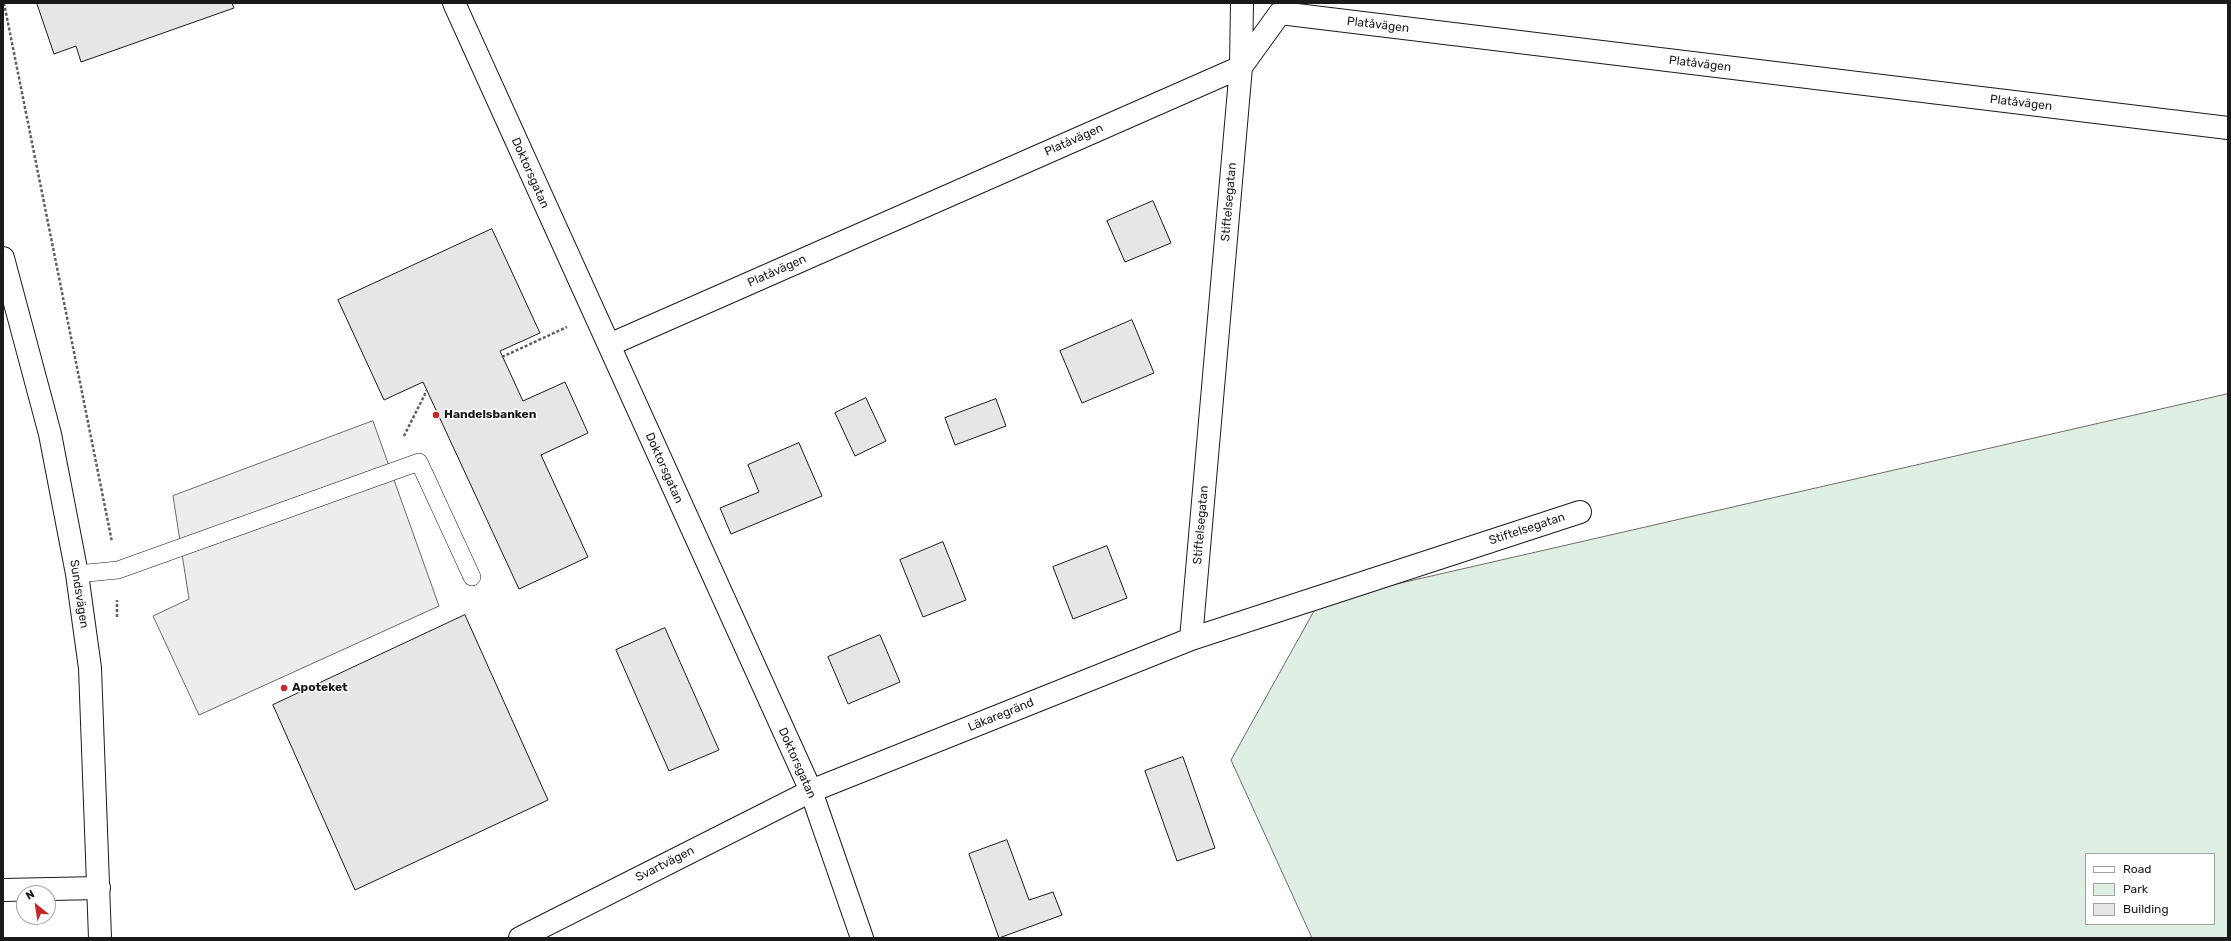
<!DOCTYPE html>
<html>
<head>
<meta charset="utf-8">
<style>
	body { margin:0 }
	#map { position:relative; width:2231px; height:941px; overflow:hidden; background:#fff; font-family:Rubik,sans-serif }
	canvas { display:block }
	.frame { position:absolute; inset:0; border:4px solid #1a1a1a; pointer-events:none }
	.legend { position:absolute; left:2085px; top:853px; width:130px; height:72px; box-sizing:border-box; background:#fff; border:1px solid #a3a3a3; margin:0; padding:5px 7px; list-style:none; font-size:12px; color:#1a1a1a }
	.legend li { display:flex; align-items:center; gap:8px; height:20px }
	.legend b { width:20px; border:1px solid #a3a3a3 }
	.north { position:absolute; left:16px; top:885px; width:40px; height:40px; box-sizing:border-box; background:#fff; border:1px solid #a3a3a3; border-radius:50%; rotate:330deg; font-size:11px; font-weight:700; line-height:16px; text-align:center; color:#1a1a1a }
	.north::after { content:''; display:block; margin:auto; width:14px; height:18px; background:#c62828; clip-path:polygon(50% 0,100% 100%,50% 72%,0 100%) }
</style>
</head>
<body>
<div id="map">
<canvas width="2231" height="941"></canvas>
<div class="frame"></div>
<ul class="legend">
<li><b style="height:5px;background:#fff"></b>Road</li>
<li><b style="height:11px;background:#e0efe3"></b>Park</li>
<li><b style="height:11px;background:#e6e6e6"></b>Building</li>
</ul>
<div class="north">N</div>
</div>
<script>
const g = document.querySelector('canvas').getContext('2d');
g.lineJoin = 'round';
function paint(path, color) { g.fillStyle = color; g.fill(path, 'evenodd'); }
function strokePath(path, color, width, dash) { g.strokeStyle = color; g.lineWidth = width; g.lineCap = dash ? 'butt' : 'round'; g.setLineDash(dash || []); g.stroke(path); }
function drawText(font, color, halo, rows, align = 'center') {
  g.font = font + ' Rubik,sans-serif'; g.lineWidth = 3; g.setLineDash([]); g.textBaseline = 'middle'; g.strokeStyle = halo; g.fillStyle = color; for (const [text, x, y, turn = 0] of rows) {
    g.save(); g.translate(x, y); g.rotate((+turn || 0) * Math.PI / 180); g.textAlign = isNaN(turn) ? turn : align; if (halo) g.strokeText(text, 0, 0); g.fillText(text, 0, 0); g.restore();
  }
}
const green = new Path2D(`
	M2228 394V938H1312L1231 760 1319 602ZM2086 854H2214V924H2086Z`);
paint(green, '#e0efe3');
strokePath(green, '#6a6a6a', 1);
const parking = new Path2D(`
	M373 421 439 606 199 715 153 616 189 599 173 496Z`);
paint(parking, '#ededed');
strokePath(parking, '#6a6a6a', 1);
const building = new Path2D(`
	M40 3H232L234 8 81 62 76 46 54 54 37 4Z
	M1153 201 1171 243 1125 262 1107 221Z
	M492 229 540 333 500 351 523 401 565 382 588 433 541 455 588 557 519 589 423 382 384 400 338 300Z
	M1132 320 1154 373 1082 403 1060 351Z
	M866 398 886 441 855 456 835 413Z
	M996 399 1006 426 955 445 945 418Z
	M799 443 822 496 731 534 720 508 759 492 748 465Z
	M943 542 966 600 923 617 900 560Z
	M1107 546 1127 598 1073 619 1053 567Z
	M465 615 548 800 355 890 273 705Z
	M665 628 719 750 669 771 616 650Z
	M880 635 900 682 848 704 828 657Z
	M1183 757 1215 848 1177 861 1145 771Z
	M1007 840 1029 900 1053 892 1062 915 999 938 969 854Z`);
paint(building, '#e6e6e6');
strokePath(building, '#1a1a1a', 1);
const service = new Path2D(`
	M77 574 118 570 419 462 472 577`);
const minor = new Path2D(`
	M454 3 811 791 862 938
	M609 345 1241 67 1280 13 2228 128
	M1191 639 1241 67 1242 3
	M3 890 99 888
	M520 938 811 791 1191 639 1580 512`);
const tertiary = new Path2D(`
	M3 258 50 434 77 574 90 668 100 938`);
strokePath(service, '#1a1a1a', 18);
strokePath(minor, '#1a1a1a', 24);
strokePath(tertiary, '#1a1a1a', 24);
strokePath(new Path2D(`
	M4 3 112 542
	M502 357 567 327
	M404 436 427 390
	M117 617V600`), '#5f5f5f', 2.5, [3, 2]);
strokePath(service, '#fff', 17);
strokePath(minor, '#fff', 22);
strokePath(tertiary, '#fff', 22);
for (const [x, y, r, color] of [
	[436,415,4,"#c62828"],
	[284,688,4,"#c62828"]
]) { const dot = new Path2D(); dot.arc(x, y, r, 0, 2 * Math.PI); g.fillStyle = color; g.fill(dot); strokePath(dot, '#fff', 1.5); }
drawText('12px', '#1a1a1a', '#fff', [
	["Platåvägen",1378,25,7],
	["Platåvägen",1700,64,7],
	["Platåvägen",2021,103,7],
	["Platåvägen",1074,140,-24],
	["Doktorsgatan",530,173,66],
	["Stiftelsegatan",1229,202,-85],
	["Platåvägen",777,271,-24],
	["Doktorsgatan",664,468,66],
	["Stiftelsegatan",1201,525,-85],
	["Stiftelsegatan",1527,529,-18],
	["Sundsvägen",79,594,81],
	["Läkaregränd",1001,715,-22],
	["Doktorsgatan",797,763,66],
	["Svartvägen",665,864,-27]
]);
drawText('bold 12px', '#1a1a1a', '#fff', [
	["Handelsbanken",444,415],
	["Apoteket",292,688]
], 'left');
</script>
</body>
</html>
